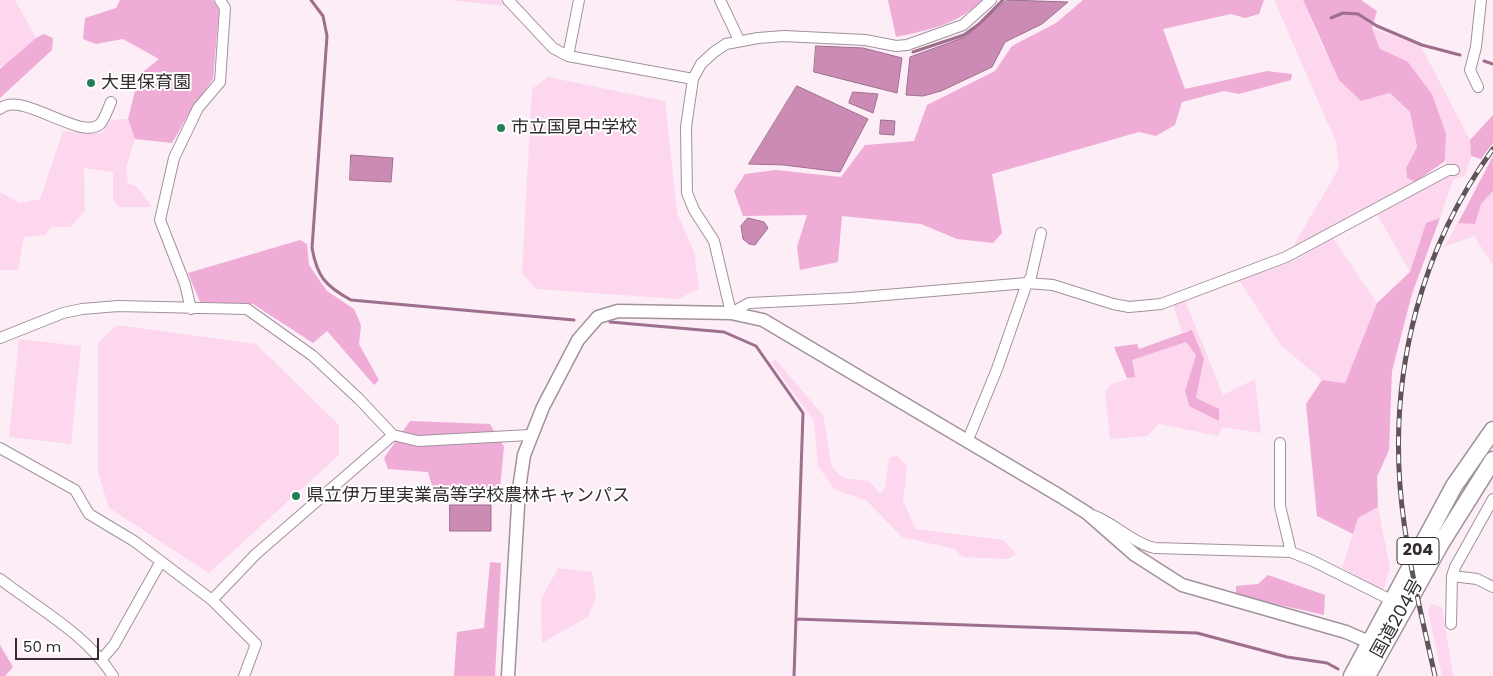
<!DOCTYPE html>
<html>
<head>
<meta charset="utf-8">
<style>
	body { margin:0 }
	#map { position:relative; width:1493px; height:676px; overflow:hidden; background:#fdedf7; font-family:Poppins,sans-serif }
	canvas { display:block }
	.scale { position:absolute; left:15px; top:638px; width:84px; height:22px; box-sizing:border-box; border:2px solid #332d31; border-top:0; padding-left:6px; font-size:15px; line-height:18px; white-space:nowrap; color:#332d31; -webkit-text-stroke:4px #fff; paint-order:stroke }
</style>
</head>
<body>
<div id="map">
<canvas width="1493" height="676"></canvas>
<div class="scale">50 m</div>
</div>
<script>
const g = document.querySelector('canvas').getContext('2d');
g.lineJoin = 'round';
function paint(path, color) { g.fillStyle = color; g.fill(path, 'evenodd'); }
function strokePath(path, color, width, dash) { g.strokeStyle = color; g.lineWidth = width; g.lineCap = dash ? 'butt' : 'round'; g.setLineDash(dash || []); g.stroke(path); }
function drawText(font, color, halo, rows, align = 'center') {
  g.font = font + ' Poppins,"Noto Sans JP",sans-serif'; g.lineWidth = 4; g.setLineDash([]); g.textBaseline = 'middle'; g.strokeStyle = halo; g.fillStyle = color; for (const [text, x, y, turn = 0] of rows) {
    g.save(); g.translate(x, y); g.rotate((+turn || 0) * Math.PI / 180); g.textAlign = isNaN(turn) ? turn : align; if (halo) g.strokeText(text, 0, 0); g.fillText(text, 0, 0); g.restore();
  }
}
paint(new Path2D(`
	M0 0H15L36 38 5 66H0Z
	M449 0H501L505 6Z
	M1274 0H1303L1322 46 1361 101 1390 93 1410 112 1417 147 1406 168 1407 178 1415 182 1291 250 1339 168 1336 142Z
	M1372 28 1421 46 1470 140 1471 156 1465 176 1453 180 1440 218 1426 223 1410 272 1377 214 1446 178V134L1407 61 1380 49Z
	M548 77 665 101 677 213 694 252 699 289 678 299 536 289 522 273 532 89Z
	M128 119 135 139 126 168 128 183 137 187 152 207H118L113 199V172L84 168 85 211 70 227H51L45 235 24 237 18 270H0V192L20 203 40 199 63 131 102 133 111 120Z
	M1493 191V265L1474 236 1444 247 1458 223 1475 224 1481 204Z
	M1333 238 1377 303 1345 383 1322 380 1281 345 1239 280 1292 262Z
	M1185 300 1223 395 1255 379 1261 433 1222 427 1218 436 1159 424 1147 436 1110 439 1105 392 1111 384 1134 377 1131 360 1186 342 1196 355 1185 391 1188 405 1219 409 1196 398 1204 359 1192 330 1182 332 1173 305Z
	M117 325 256 344 339 425V455L209 573 109 508 98 473V343Z
	M19 339 81 346 71 444 9 437Z
	M776 360 823 415 832 467 843 478 869 481 880 493 885 488 889 458 897 455 907 466 903 501 916 529 1003 540 1016 554 1008 559 962 557 955 549 902 537 866 500 835 490 818 466 814 421 771 362Z
	M1378 507 1390 568 1383 591 1342 568 1358 518Z
	M558 568 592 572 596 598 588 617 542 643 541 599Z
	M1431 604 1442 607 1453 676H1442L1428 610Z`), '#fcd7ee');
paint(new Path2D(`
	M120 0H213L219 10 213 79 191 110 172 143 135 139 128 119 139 75 159 59 123 39 96 44 83 39 85 18 116 8Z
	M888 0H982C958 25 928 30 896 37Z
	M1083 0H1264L1259 14 1245 18 1231 14 1163 29 1185 89 1267 71 1292 74 1291 80 1239 94 1224 91 1182 102 1175 125 1156 136 1139 132 992 174 1002 233 993 243 957 239 921 224 842 216 838 262 800 270 797 247 807 215 743 216 734 191 745 174 776 170 841 177 865 145 914 141 927 105 995 71 1012 46 1056 23Z
	M1303 0H1361L1377 11 1372 28 1380 49 1407 61 1432 94 1446 134 1445 161 1415 182 1407 178 1406 168 1417 147 1410 112 1390 93 1361 101 1339 80Z
	M44 34 53 38 52 50 0 98V69L36 38Z
	M1493 115V143L1481 159 1471 156 1470 140Z
	M1493 156V191L1481 204 1475 224 1458 223Z
	M1440 218 1412 294 1392 371 1389 450 1377 477 1378 507 1358 518 1353 534 1317 516 1306 404 1322 380 1345 383 1377 303 1410 272 1426 223Z
	M300 240 307 244 309 265 327 291 354 309 361 325 359 344 379 380 374 385 327 331 313 343 253 304 200 302 188 273Z
	M1192 330 1204 359 1196 398 1219 409V421L1189 406 1185 391 1196 355 1186 342 1132 360 1135 377 1127 378 1114 347 1137 344 1139 349Z
	M410 421 490 424 504 447 500 488 433 489 428 472 388 469 384 458Z
	M490 562 501 563 495 676H454L457 632 484 628Z
	M1268 575 1325 595 1324 615 1236 595V586L1258 584Z
	M0 645 13 667 5 676H0Z`), '#efacd7');
const water = new Path2D(`
	M1007 0 1068 2 1042 24 1005 42 992 67 941 91 923 96 906 95 910 57 965 37Z
	M816 46 863 48 902 58 897 93 814 72Z
	M797 86 868 119 840 172 784 165 749 164Z
	M853 92 878 94 873 113 849 103Z
	M881 120 895 121 894 135 880 134Z
	M351 155 393 158 391 182 350 180Z
	M748 218 764 222 768 228 755 245 749 244 743 239 741 226Z
	M450 505H491V531H450Z`);
paint(water, '#cb8bb5');
strokePath(water, '#9d6f8d', 1);
strokePath(new Path2D(`
	M311 0 323 16 327 36 312 248C317 276 325 286 351 300L574 320
	M1331 18 1343 13 1358 14 1377 26 1422 45 1460 55
	M913 52 964 35 979 24 1003 0
	M1484 61 1493 64
	M610 322 724 332 756 346 803 413 794 676
	M796 619 1197 633 1287 657 1327 663 1338 669`), '#9d6f8d', 3);
const minor = new Path2D(`
	M508 0 553 48 568 56 693 79
	M720 0 739 40
	M991 0 963 25 907 45 896 46 865 40 784 36 758 38 726 44 714 52 701 64 693 79 686 127 687 193 694 210 714 241 731 313 749 303 850 298 1027 283 1053 285 1113 304 1129 307 1161 304 1286 257 1448 170H1454
	M568 56 579 0
	M1478 87 1470 70 1476 47 1481 0
	M0 109C20 89 81 142 100 124 105 119 108 108 111 102
	M191 309 185 284 160 220 174 158 198 108 220 82 225 8 220 0
	M0 338 63 313 82 309 118 306 247 309 313 356 359 399 393 435 418 441 530 435
	M967 442 997 369 1027 283 1031 277 1041 233
	M1280 443V506L1291 552
	M0 448 75 490 89 514 134 541 212 600 256 644 244 676
	M1092 515C1115 523 1132 543 1155 548L1291 552 1313 561 1391 600
	M1452 576 1477 579 1493 587
	M0 579C39 609 86 634 113 676
	M212 600 256 554 393 435
	M1451 624 1452 576 1455 567 1493 499
	M102 659 114 645 160 563`);
const tertiary = new Path2D(`
	M508 676 519 489 524 455 543 407 578 340 598 317 618 311 731 313 763 320 1060 496 1087 513 1135 555 1182 585 1346 632 1378 646`);
const trunk = new Path2D(`
	M1352 676 1454 486 1493 430
	M1367 676 1441 543 1493 460`);
strokePath(minor, '#a1929c', 12);
strokePath(tertiary, '#a1929c', 15);
strokePath(trunk, '#a1929c', 19);
strokePath(minor, '#fff', 10);
strokePath(tertiary, '#fff', 12);
strokePath(trunk, '#fff', 16);
const rail = new Path2D(`
	M1435 676C1421 613 1405 550 1400 486 1391 366 1422 247 1493 149`);
strokePath(rail, '#5e555b', 5);
strokePath(rail, '#fff', 3, [9]);
for (const [x, y, r, color] of [
	[91,83,5,"#228057"],
	[501,128,5,"#228057"],
	[296,496,5,"#228057"]
]) { const dot = new Path2D(); dot.arc(x, y, r, 0, 2 * Math.PI); g.fillStyle = color; g.fill(dot); strokePath(dot, '#fff', 2); }
for (const [x, y, w] of [
	[1418,551,42]
]) { const box = new Path2D(); box.roundRect(x - w / 2, y - 13.5, w, 27, 4); g.fillStyle = '#fff'; g.fill(box); strokePath(box, '#332d31', 1); }
drawText('bold 16px', '#332d31', null, [
	["204",1418,551]
]);
drawText('18px', '#332d31', '#fff', [
	["大里保育園",101,83],
	["市立国見中学校",511,128],
	["県立伊万里実業高等学校農林キャンパス",306,496]
], 'left');
drawText('18px', '#332d31', '#fff', [
	["国道204号",1398,619,-61]
]);
</script>
</body>
</html>
